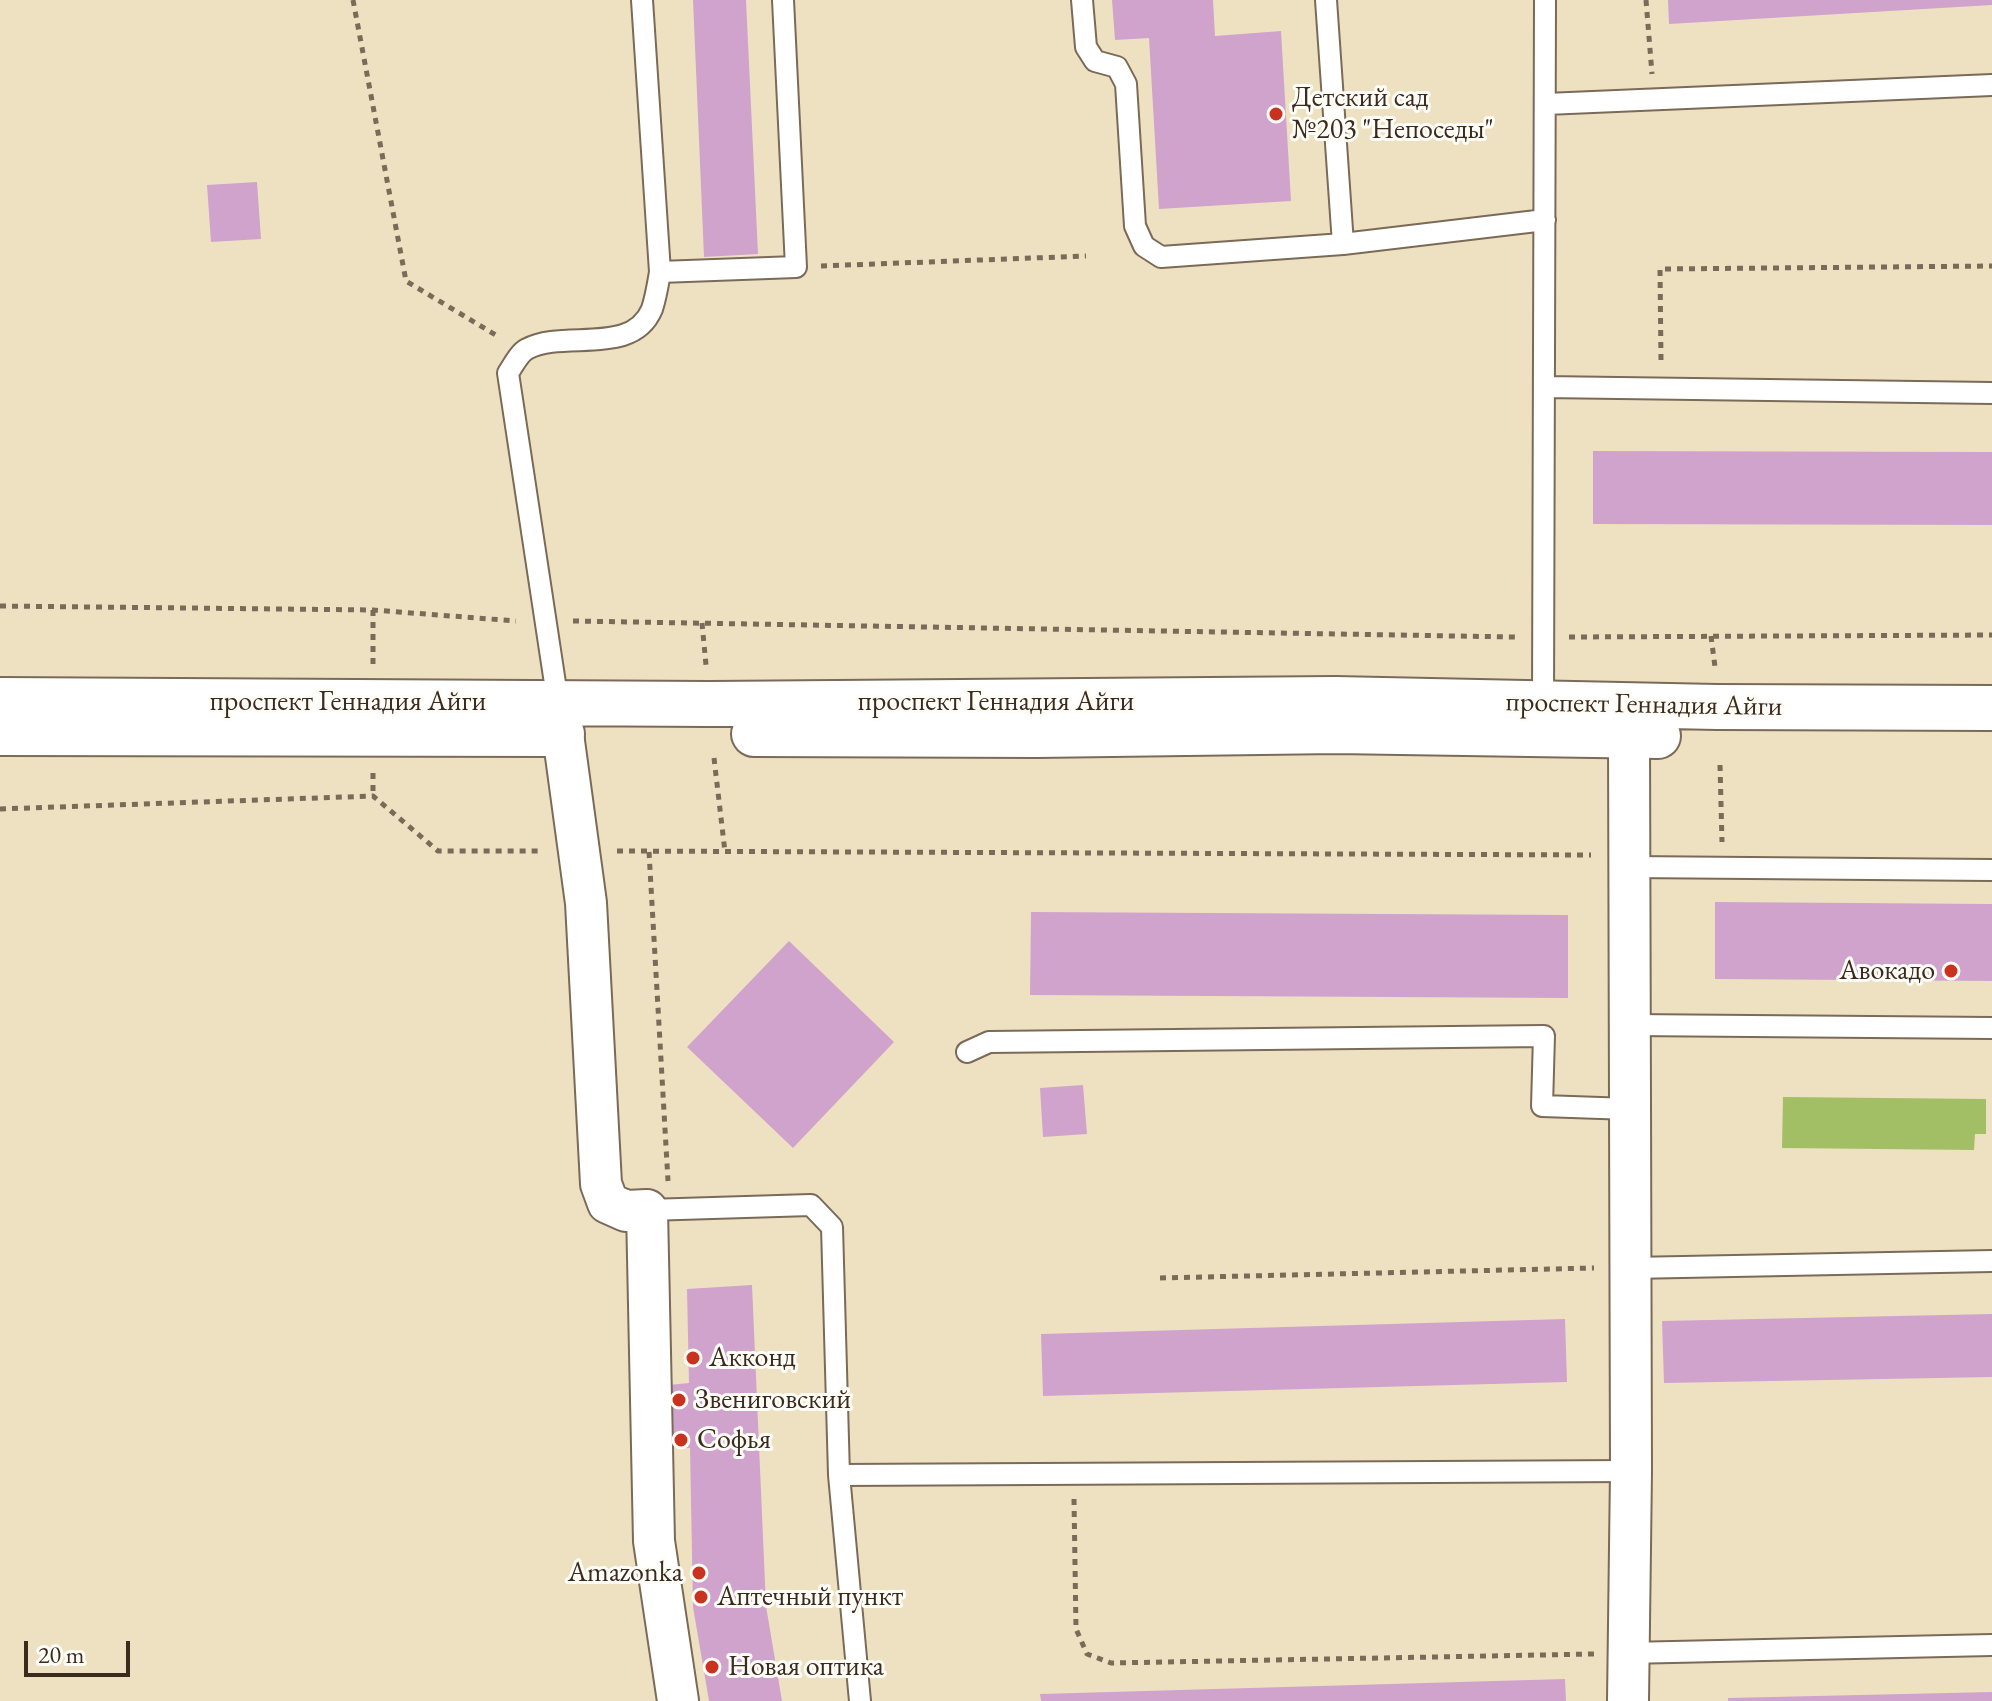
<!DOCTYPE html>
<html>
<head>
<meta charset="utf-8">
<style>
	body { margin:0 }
	#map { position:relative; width:1992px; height:1701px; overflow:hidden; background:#eee1c2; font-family:"EB Garamond",serif }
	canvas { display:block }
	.scale { position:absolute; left:24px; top:1641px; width:106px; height:36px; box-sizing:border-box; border:4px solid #3b2a1e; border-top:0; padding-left:10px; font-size:24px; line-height:28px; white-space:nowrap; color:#3b2a1e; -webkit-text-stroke:6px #fdfcf7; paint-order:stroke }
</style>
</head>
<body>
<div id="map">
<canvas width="1992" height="1701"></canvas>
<div class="scale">20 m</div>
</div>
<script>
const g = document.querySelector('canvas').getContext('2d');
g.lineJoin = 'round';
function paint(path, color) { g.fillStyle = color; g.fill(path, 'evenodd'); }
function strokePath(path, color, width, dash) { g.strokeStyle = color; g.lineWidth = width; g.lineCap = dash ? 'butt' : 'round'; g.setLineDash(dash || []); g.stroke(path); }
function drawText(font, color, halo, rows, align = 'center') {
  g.font = font + ' "EB Garamond",serif'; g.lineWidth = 6; g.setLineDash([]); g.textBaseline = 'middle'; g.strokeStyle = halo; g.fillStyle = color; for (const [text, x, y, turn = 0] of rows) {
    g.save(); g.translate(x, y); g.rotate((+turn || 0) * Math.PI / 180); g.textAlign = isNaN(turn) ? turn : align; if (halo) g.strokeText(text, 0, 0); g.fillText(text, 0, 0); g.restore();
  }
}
paint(new Path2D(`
	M1783 1097 1986 1099V1134H1975L1974 1150 1782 1148Z`), '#a3bf66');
paint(new Path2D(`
	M693 0H746L758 254 704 257Z
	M1112 0H1213L1215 36 1281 31 1291 201 1159 209 1149 38 1115 40Z
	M1668 0H1992V5L1669 24Z
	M257 182 261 239 211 242 207 185Z
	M1593 451 1992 452V525L1593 524Z
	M1715 902 1992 904V981L1715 979Z
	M1031 912 1568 915V998L1030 995Z
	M789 941 894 1042 793 1148 687 1047Z
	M1083 1085 1087 1134 1043 1137 1040 1088Z
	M752 1285 766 1606 782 1701H709L693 1607 690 1448 672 1447 669 1385 689 1383 687 1289Z
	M1992 1314V1377L1664 1383 1662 1321Z
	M1565 1319 1567 1382 1043 1396 1041 1334Z
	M1565 1679 1566 1701H1041L1040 1694Z
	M1992 1692V1701H1728V1698Z`), '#d0a3cc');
const lane = new Path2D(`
	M642 0 660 272 796 267 783 0
	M1082 0 1086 47 1095 61 1117 67 1126 84 1135 226 1144 246 1161 257 1343 244 1545 220
	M1326 0 1343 244
	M1546 104 1992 85
	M1544 387 1992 393
	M558 703 508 373C513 366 519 353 527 349 564 329 632 357 652 309 656 297 658 284 660 272
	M1543 703 1545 0
	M1629 867 1992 870
	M1630 1025 1992 1028
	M967 1052 989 1042 1544 1036 1542 1106 1630 1109
	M647 1210 811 1205 832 1227 839 1475 860 1701
	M1631 1268 1992 1261
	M839 1475 1631 1471
	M1627 1653 1992 1645`);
const street = new Path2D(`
	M563 734 586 903 601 1184 608 1203 626 1211 647 1210 654 1541 678 1701
	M1628 1701 1631 1471 1629 736`);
const secondary = new Path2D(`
	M0 700 710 704 1335 699 1717 707 1992 708
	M0 733 562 734
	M754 734 1037 735 1336 731 1658 736`);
strokePath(lane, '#7a6a57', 24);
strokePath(street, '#7a6a57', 44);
strokePath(secondary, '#7a6a57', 48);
strokePath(new Path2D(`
	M353 0 406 281 499 337
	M1646 0 1652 74
	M821 266 1086 256
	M1661 360 1660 269 1992 266
	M0 606 373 610 516 621
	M573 621 1515 637
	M702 623 706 665
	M1711 636 1715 667
	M1569 637 1992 635
	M373 664V610
	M714 758 725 852
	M1720 765 1722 842
	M373 773V796
	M0 809 373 796 438 851H543
	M617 851 1591 855
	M649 852 668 1181
	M1160 1278 1594 1268
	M1074 1499 1076 1629 1087 1654 1111 1663 1594 1654`), '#7a6a57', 5, [6, 6]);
strokePath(lane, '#fff', 20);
strokePath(street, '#fff', 40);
strokePath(secondary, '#fff', 44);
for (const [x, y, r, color] of [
	[1276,114,8,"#c8321e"],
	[1951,971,8,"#c8321e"],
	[693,1358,8,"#c8321e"],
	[679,1400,8,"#c8321e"],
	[681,1440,8,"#c8321e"],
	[699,1573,8,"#c8321e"],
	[701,1597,8,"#c8321e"],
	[712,1667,8,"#c8321e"]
]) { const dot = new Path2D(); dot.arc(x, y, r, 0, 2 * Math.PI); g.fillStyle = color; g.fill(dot); strokePath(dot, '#fdfcf7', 3); }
drawText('28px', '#3b2a1e', '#fdfcf7', [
	["Детский сад",1292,98],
	["№203 \"Непоседы\"",1292,130],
	["Авокадо",1935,971,"right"],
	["Акконд",709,1358],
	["Звениговский",695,1400],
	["Софья",697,1440],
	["Amazonka",683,1573,"right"],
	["Аптечный пункт",717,1597],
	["Новая оптика",728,1667]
], 'left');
drawText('28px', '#3b2a1e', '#fdfcf7', [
	["проспект Геннадия Айги",348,702],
	["проспект Геннадия Айги",996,702],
	["проспект Геннадия Айги",1644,705,1]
]);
</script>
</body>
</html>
